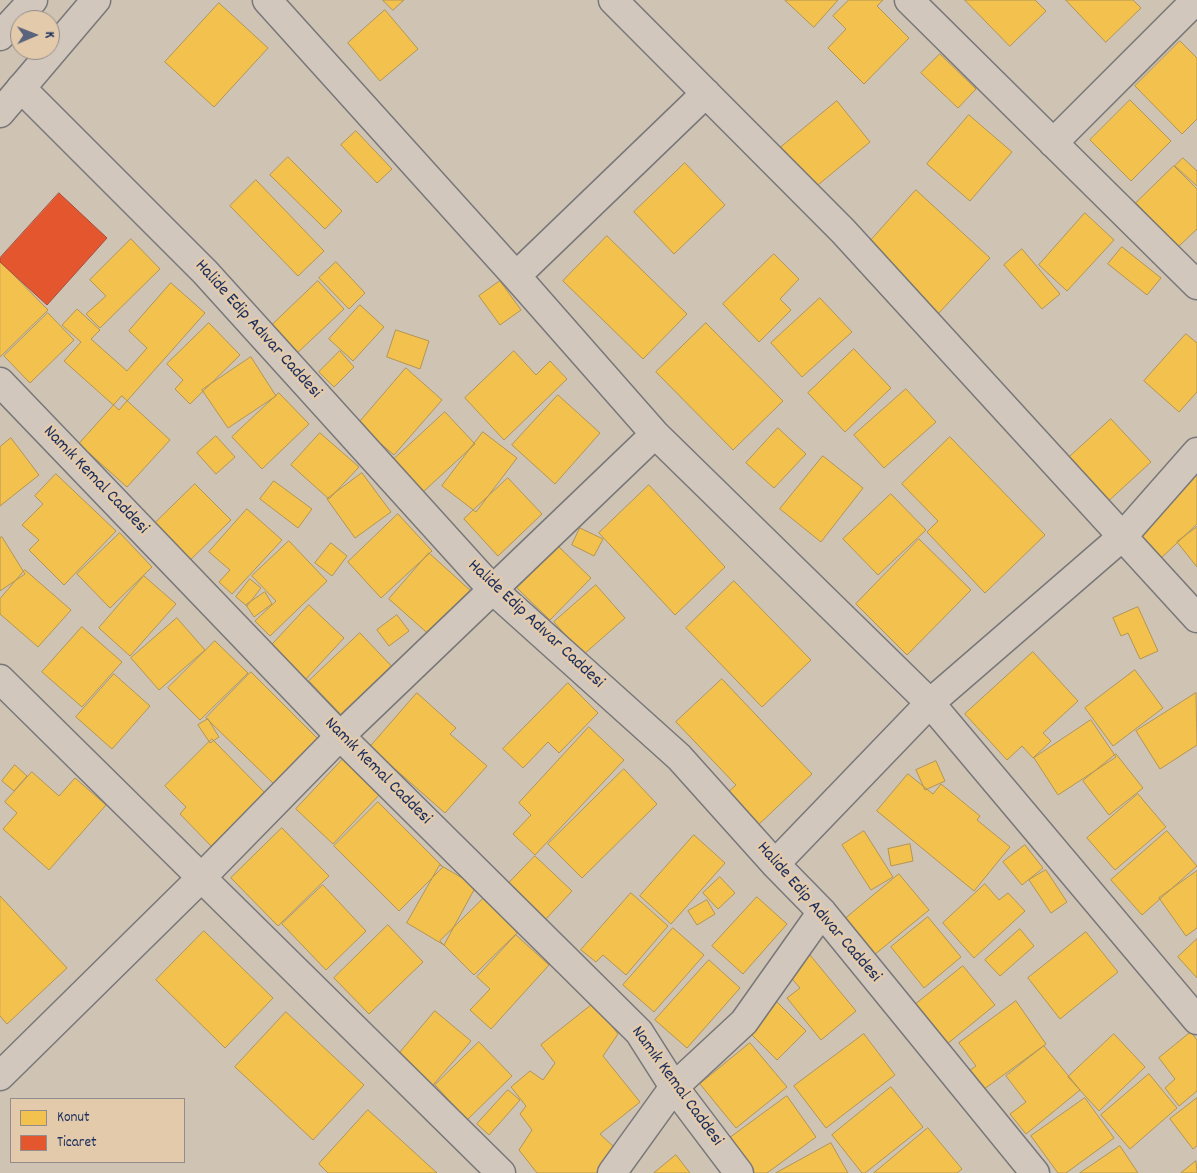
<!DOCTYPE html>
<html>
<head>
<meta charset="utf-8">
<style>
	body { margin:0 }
	#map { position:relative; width:1197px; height:1173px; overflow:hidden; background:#cfc3b4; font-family:Dekko,sans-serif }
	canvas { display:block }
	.legend { position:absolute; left:10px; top:1098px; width:175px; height:65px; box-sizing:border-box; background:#e3caab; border:1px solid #938c8c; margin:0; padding:6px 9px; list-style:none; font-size:15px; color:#1b2f5e }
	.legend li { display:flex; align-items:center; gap:10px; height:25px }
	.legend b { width:25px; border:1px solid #938c8c }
	.north { position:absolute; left:10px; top:10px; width:50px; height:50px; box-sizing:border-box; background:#e3caab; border:1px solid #938c8c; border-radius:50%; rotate:89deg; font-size:14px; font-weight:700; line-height:20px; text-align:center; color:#1b2f5e }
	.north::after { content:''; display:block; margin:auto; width:18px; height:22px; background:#5a637c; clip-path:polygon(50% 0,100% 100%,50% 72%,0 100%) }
</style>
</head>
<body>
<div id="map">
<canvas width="1197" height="1173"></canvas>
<ul class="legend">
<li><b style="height:14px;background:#f2c14e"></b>Konut</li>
<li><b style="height:14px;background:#e4572e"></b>Ticaret</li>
</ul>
<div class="north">K</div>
</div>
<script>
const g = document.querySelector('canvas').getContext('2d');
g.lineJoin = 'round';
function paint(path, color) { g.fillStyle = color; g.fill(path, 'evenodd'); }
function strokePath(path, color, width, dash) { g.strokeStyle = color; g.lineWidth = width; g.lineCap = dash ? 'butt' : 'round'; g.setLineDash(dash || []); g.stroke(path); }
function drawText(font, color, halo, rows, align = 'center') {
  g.font = font + ' Dekko,sans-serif'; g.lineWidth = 5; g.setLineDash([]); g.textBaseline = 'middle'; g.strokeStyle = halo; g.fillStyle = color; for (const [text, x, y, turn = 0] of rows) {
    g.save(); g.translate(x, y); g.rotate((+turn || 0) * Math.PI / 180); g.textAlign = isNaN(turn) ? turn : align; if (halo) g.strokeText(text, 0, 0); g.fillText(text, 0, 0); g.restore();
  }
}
const homes = new Path2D(`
	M383 0H404L393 10Z
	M785 0H838L814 27Z
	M849 0H883L877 6 909 38 864 84 828 48 846 29 833 16Z
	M965 0H1035L1046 11 1010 46Z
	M1066 0H1133L1141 8 1106 42Z
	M219 3 268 48 214 107 165 62Z
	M385 10 418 49 380 81 348 43Z
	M1180 41 1197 58V119L1182 134 1135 86Z
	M940 54 976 89 958 108 921 73Z
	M1130 100 1171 141 1131 181 1090 140Z
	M837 101 870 142 813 189 780 148Z
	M969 115 1012 152 970 201 927 164Z
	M356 131 392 169 377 183 341 145Z
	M288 157 342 211 325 229 270 175Z
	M1183 158 1197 171V186L1175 166Z
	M685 163 725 205 674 254 634 212Z
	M1174 166 1197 189V229L1178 247 1136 203Z
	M256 180 324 251 298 276 230 206Z
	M916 190 990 258 938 314 865 247Z
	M1085 213 1114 240 1067 291 1039 265Z
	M607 236 687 314 643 359 563 281Z
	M131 239 160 269 100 328 86 314 106 296 90 280Z
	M1122 247 1161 278 1147 295 1108 264Z
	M1022 249 1060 294 1042 309 1004 265Z
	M774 254 799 279 780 299 791 310 759 342 723 304Z
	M0 261 48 310 0 357Z
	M336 262 365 293 349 309 319 278Z
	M318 281 344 309 295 355 269 328Z
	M500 281 521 310 500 325 479 296Z
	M171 283 205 313 119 410 64 361 81 342 62 325 77 309 100 330 91 339 127 371 147 348 129 331Z
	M820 298 852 332 802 377 771 343Z
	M360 305 384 327 353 361 329 339Z
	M48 313 74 340 30 383 4 356Z
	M209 323 240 355 190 404 175 389 183 380 167 364Z
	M706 323 783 401 733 450 656 372Z
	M396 330 429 341 420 369 387 357Z
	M1186 334 1197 343V392L1179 412 1144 381Z
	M854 349 891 388 845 432 808 393Z
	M340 351 354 367 334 387 319 372Z
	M514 351 536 375 550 361 567 379 504 440 465 398Z
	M251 357 276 396 228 428 202 390Z
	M406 368 442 400 394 455 358 424Z
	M906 389 936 422 884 468 854 435Z
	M279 393 309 424 262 469 232 437Z
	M558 395 600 433 555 484 512 445Z
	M122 396 170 440 127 487 79 444Z
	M445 412 475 444 423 492 393 460Z
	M1111 419 1151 462 1104 505 1064 462Z
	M778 428 806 454 774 488 746 463Z
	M483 432 517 458 476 512 442 486Z
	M320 433 359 467 329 499 291 465Z
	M216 436 235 457 216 474 197 453Z
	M950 437 1045 535 985 593 927 532 938 521 902 484Z
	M11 438 39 475 0 506V447Z
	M823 456 863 488 821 542 780 509Z
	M362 473 391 512 355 538 327 499Z
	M1197 473V524L1159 560 1134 534Z
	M56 474 116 531 64 585 29 550 39 540 22 525 43 504 35 496Z
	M508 478 542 514 498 556 464 519Z
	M274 481 312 509 298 528 260 499Z
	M195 484 231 520 184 566 148 530Z
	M649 485 725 567 675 615 599 533Z
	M891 494 926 530 878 575 843 539Z
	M247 509 282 540 232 594 219 582 230 570 209 552Z
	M398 514 432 551 381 598 348 562Z
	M1197 527V567L1177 542Z
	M580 528 603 539 594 556 572 545Z
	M120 533 152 567 110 608 77 574Z
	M2 537 25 574 0 591V538Z
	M919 539 971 590 907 655 856 604Z
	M289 541 327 581 270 636 255 621 276 601 252 576Z
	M331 543 347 556 332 576 315 563Z
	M558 546 591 578 550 620 517 588Z
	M429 553 472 592 433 638 389 599Z
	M25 570 71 610 38 647 0 614V599Z
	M144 576 176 604 130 656 99 628Z
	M250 579 261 588 247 606 236 597Z
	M734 581 811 660 762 707 686 628Z
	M596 585 625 618 583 655 554 622Z
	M265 592 272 604 254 617 246 605Z
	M309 605 344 638 304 681 269 648Z
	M1138 607 1158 651 1140 659 1128 633 1121 636 1113 618Z
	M397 615 409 631 389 646 377 630Z
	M177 618 205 650 159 690 131 658Z
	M82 627 122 662 82 707 42 672Z
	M360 633 398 673 347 721 309 681Z
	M215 641 248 673 200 720 168 688Z
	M1033 652 1078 701 1043 733 1051 741 1033 758 1022 746 1007 760 965 714Z
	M1135 670 1163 708 1113 746 1085 708Z
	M251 672 319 740 275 785 206 718Z
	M114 674 150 706 112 749 76 717Z
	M722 679 812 774 756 827 726 794 736 785 676 722Z
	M568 683 598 713 559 753 548 742 523 768 503 749Z
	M417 693 456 728 450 734 487 766 445 813 370 747Z
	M1196 693 1197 745 1160 769 1136 731Z
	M208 719 219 737 210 743 198 725Z
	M1091 720 1116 757 1058 795 1034 758Z
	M589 727 624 760 535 855 513 834 531 815 519 803Z
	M212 739 268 796 214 849 180 814 186 807 165 786Z
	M1116 754 1143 788 1109 815 1083 781Z
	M343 759 380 794 333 844 296 809Z
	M936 761 945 781 925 790 916 770Z
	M15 765 27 776 14 791 2 781Z
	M624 769 657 804 582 878 548 844Z
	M32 772 59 796 75 778 106 805 49 870 3 829 17 813 5 802Z
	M908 774 933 794 941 784 980 816 977 820 1010 847 974 891 877 811Z
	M1138 794 1166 827 1115 870 1087 838Z
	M378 802 443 867 399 911 334 846Z
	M282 828 329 876 278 926 231 878Z
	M864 831 893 877 871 890 842 845Z
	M1167 831 1197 866 1142 915 1111 880Z
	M694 835 725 863 671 924 640 896Z
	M910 844 913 861 891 866 888 849Z
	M1025 845 1043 868 1022 885 1003 862Z
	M535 856 572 891 544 921 507 885Z
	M440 865 476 886 444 945 407 923Z
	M1046 870 1067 902 1051 913 1029 880Z
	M1197 871V928L1186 936 1159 898Z
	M899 874 929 910 874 955 845 919Z
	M720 877 735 893 718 909 703 893Z
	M985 884 999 900 1008 893 1025 911 974 958 943 923Z
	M323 885 366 931 326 970 282 924Z
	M631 893 668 926 626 975 603 955 596 962 581 950Z
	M0 896 67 968 7 1024 0 1016Z
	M485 897 519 931 474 975 440 941Z
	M757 897 787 924 743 974 712 946Z
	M707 900 715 914 697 925 688 911Z
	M928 917 961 957 924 988 891 947Z
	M388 925 423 962 369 1014 334 978Z
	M673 928 704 955 654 1012 623 985Z
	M1020 929 1034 946 1000 976 985 960Z
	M204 931 273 998 225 1048 156 980Z
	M1086 932 1118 972 1060 1019 1028 978Z
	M516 935 549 965 491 1029 470 1010 490 989 477 977Z
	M1197 939V978L1178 957Z
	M810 955 856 1011 821 1040 787 998 800 988 787 973Z
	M709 960 740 988 687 1048 655 1020Z
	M963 966 995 1005 947 1044 916 1004Z
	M772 997 806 1031 777 1060 743 1026Z
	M1016 1001 1046 1044 976 1095 963 1075 976 1066 959 1043Z
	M594 1003 618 1034 603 1056 640 1102 600 1134 616 1149 599 1173H537L519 1150 532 1130 520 1114 526 1106 511 1087 530 1071 543 1080 555 1063 541 1045Z
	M435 1011 471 1041 433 1085 398 1055Z
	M286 1012 364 1085 313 1140 235 1067Z
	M1191 1032 1197 1040V1091L1179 1106 1165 1088 1175 1079 1159 1058Z
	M864 1034 895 1075 826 1128 794 1086Z
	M1114 1034 1145 1067 1099 1111 1068 1077Z
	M479 1042 512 1076 467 1120 435 1085Z
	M750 1043 787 1087 736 1128 700 1084Z
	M1044 1046 1080 1090 1026 1134 1010 1114 1026 1102 1006 1076Z
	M1149 1074 1177 1108 1130 1149 1101 1115Z
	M891 1087 923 1127 865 1173H862L832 1135Z
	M508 1090 520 1100 489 1135 477 1124Z
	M787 1096 816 1137 767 1173H752L727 1140Z
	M1085 1098 1114 1138 1066 1173H1058L1031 1136Z
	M1197 1098V1146L1193 1149 1170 1119Z
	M368 1110 437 1173H328L319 1164Z
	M928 1128 962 1169 957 1173H874Z
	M831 1143 848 1173H776Z
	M1120 1146 1138 1173H1080Z
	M676 1155 690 1173H654Z
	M1196 1161 1197 1173H1181Z`);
paint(homes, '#f2c14e');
strokePath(homes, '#b29553', 1);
const shops = new Path2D(`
	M59 193 107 238 47 305 0 262V258Z`);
paint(shops, '#e4572e');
strokePath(shops, '#a84b3c', 1);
const street = new Path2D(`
	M267 0 516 276 655 434 930 703 1197 1020
	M613 0 843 231 1197 618
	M909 0 1197 285
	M21 88 205 272 492 589 679 757 775 864 822 912 1035 1173
	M1053 143 1196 0
	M516 276 706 93
	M0 679 501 1173
	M775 864 930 703 1123 536 1197 452
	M0 1076 201 878 340 736 655 434
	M612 1173 674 1087 744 1022 822 912`);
const secondary = new Path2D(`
	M0 382 340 736 639 1032 674 1087 739 1173`);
const highway = new Path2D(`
	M0 36 33 0
	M0 113 96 0`);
strokePath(street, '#787779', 31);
strokePath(secondary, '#787779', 31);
strokePath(highway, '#787779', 31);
strokePath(street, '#d1c7bc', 28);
strokePath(secondary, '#d1c7bc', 28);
strokePath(highway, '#d1c7bc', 28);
drawText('18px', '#1b2f5e', '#e3caab', [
	["Halide Edip Adıvar Caddesi",257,330,48],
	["Namık Kemal Caddesi",95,481,46],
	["Halide Edip Adıvar Caddesi",535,625,43],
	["Namık Kemal Caddesi",377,772,45],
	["Halide Edip Adıvar Caddesi",818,913,49],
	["Namık Kemal Caddesi",676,1087,54]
]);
</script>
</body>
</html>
